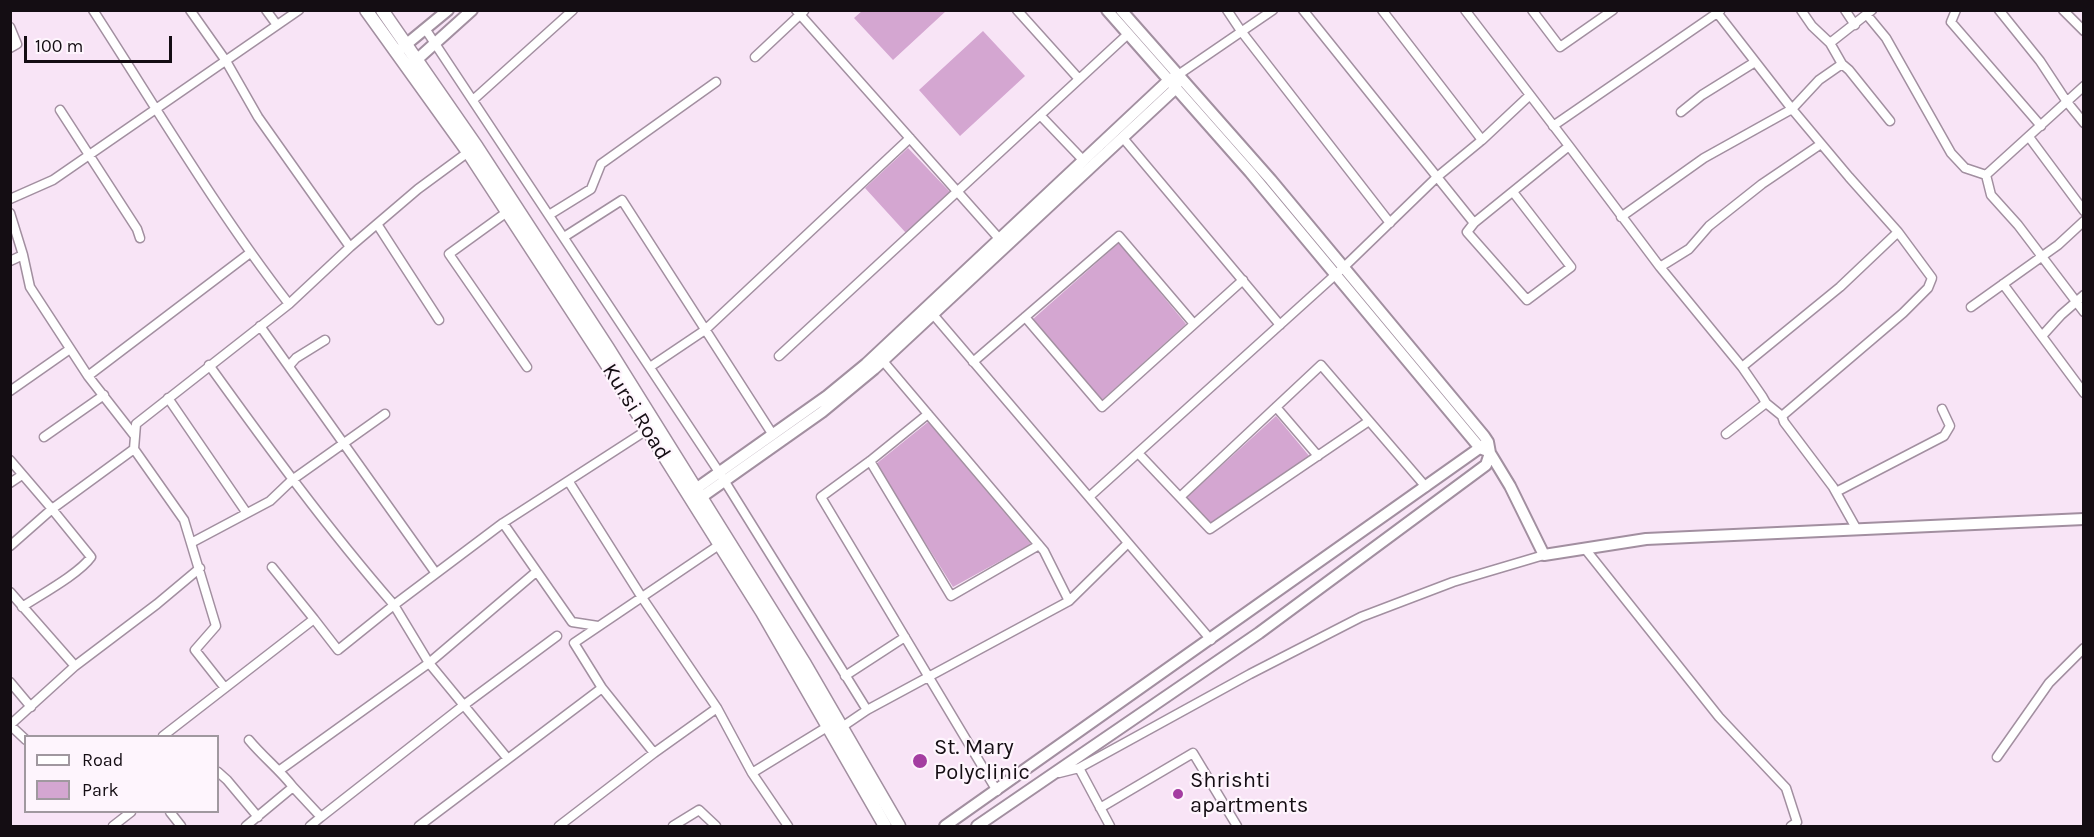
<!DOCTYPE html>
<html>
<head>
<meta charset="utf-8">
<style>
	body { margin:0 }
	#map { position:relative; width:2094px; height:837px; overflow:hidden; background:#f8e4f6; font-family:Karla,sans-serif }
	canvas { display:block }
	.frame { position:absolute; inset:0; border:12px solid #140d13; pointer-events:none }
	.legend { position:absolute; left:24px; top:735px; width:195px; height:78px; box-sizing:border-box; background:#fef5fd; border:2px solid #a0989f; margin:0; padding:8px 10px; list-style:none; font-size:18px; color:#140d13 }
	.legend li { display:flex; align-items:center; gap:12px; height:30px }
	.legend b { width:30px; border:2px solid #a0989f }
	.scale { position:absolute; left:24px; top:36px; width:148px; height:27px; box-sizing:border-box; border:3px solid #140d13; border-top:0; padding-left:8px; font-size:18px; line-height:21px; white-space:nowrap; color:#140d13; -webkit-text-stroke:4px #fef5fd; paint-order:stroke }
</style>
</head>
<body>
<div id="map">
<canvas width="2094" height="837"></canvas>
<div class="frame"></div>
<ul class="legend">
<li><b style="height:8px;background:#fff"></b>Road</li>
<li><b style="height:16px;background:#d4a6d1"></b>Park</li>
</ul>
<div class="scale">100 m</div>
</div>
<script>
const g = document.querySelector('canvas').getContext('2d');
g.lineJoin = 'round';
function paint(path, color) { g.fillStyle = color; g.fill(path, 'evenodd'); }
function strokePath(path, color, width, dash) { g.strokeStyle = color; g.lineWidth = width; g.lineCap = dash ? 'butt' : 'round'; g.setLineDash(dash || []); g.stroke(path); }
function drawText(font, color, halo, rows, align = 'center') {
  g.font = font + ' Karla,sans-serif'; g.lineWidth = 4.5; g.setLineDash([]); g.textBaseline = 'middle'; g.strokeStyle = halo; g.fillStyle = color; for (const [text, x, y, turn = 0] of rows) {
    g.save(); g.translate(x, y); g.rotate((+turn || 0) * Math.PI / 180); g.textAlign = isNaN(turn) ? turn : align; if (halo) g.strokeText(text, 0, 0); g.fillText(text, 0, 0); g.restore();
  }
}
paint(new Path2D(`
	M862 11V10L946 11 893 60 854 18Z
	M983 31 1025 76 960 136 919 90Z
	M908 148 950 192 906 233 865 188Z
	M1119 243 1186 324 1102 400 1033 319Z
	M1276 416 1310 457 1211 523 1186 498Z
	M928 422 1031 544 953 587 876 464Z`), '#d4a6d1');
const minor = new Path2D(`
	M93 10C157 109 217 211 289 304
	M190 10 226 61 258 117 350 247
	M266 10 277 25
	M796 10 1003 243
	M1017 10 1079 79
	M1227 10 1241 31 1390 223
	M1303 10 1474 223
	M1465 10 1569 146 1474 223 1467 232 1527 300 1571 267 1513 192
	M1532 10 1560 47 1613 10
	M1715 10 1792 109 1849 177 1898 232 1932 278 1928 288 1903 313 1782 416
	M1801 10 1812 26 1830 43 1842 64 1849 70 1890 121
	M1845 10 1855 25
	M1956 10 1951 22 2041 126
	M1999 10 2040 61 2067 102 2084 123
	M2063 10 2084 31
	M1867 15 1886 38 1951 153 1965 168 1986 175
	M10 27 17 44 10 48
	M426 30 719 472 867 710
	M1830 43 1872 10
	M755 57 804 11
	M1178 75 1273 10
	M473 100 573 10
	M60 110 137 229 140 238
	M1681 112 1702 95 1755 62
	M1040 115 1083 160
	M1553 126 1720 11
	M2029 137 2084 211
	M1123 138 1280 325
	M1482 140 1530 95
	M1569 146 1660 267 1742 367 1762 396 1766 403 1782 416 1784 422 1833 487 1856 528
	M1986 175 1991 195 2018 225 2084 312
	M1986 175 2084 86
	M10 199 53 180 299 10
	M507 212 449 254 527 367
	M10 213 23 255 30 287 88 376 134 435
	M549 215 591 189 601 164 716 82
	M1621 217 1704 158 1792 109 1819 80 1842 64
	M377 224 439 320
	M564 237 622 200 773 435
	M10 261 23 255
	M1660 267 1689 249 1709 226 1762 184 1821 144
	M2003 284 2084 393
	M1971 307 2058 245 2084 221
	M931 312 1211 640
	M1025 317 1102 407 1243 280
	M260 326 435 572
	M2042 336 2061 315 2084 295
	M779 356 1128 34
	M883 361 1044 551 1069 601
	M973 362 1119 236 1194 324
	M289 366 296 358 325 340
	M650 367 705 330 910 138
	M1742 367 1840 287 1898 232
	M88 376 250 253
	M10 391 70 349
	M168 398 246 512
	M1276 407 1318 456
	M928 414 870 461 821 497 997 791
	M1726 434 1766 403
	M44 437 104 395
	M134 449 184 520 216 626 195 650 225 688
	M1138 453 1210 529 1369 421
	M10 460 52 509 134 449 136 424 289 304 350 247 418 189 471 150
	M870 461 951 596 1039 545
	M569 482 641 596 717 708
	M10 483 22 475
	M1836 492 1944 436 1950 426 1942 409
	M1089 497 1344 267 1437 177 1482 140 1382 10
	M1180 497 1321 365 1426 487
	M503 523 572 622 598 626
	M191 543 270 501 292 480 385 414
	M719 545 574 643 602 688 654 753 717 708 752 773 827 727
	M10 546 52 509 91 557C79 574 40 595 22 607
	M1586 550 1719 717 1786 788 1797 822 1791 826
	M272 567 314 619
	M10 592 75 666
	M845 676 905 637
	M10 682 31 707
	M10 725 75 666 157 604 200 568
	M10 725 26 740
	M842 727 867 710 1069 601 1128 543
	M163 736 314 619 338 650 394 605C327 528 268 447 209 365
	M249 740C263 757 280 770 293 787
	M1997 757 2049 683 2084 648
	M508 759 429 663 394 605 503 523 647 430
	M1079 768 1110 826
	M280 770 429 663 536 572
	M218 772 227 780 258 817
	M752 773 788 826
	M1059 773 1079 768 1250 674 1361 617 1453 582 1544 555
	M1100 808 1193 753 1237 826
	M170 812 181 826
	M113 826 131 812
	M246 826 293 787 321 817 464 705 557 636
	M310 826 321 817
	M419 826 602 688
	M559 826 654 753
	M673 826 699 810 716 826`);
const tertiary = new Path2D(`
	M1107 10 1250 172 1480 448 1485 450
	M1121 10 1271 180 1484 436 1488 442 1490 453 1510 486 1544 555 1646 539 2084 519
	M397 52 448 10
	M412 64 472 10
	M690 493 827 396 866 364 1169 80 1178 75
	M696 501 822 412 874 369 1176 88 1178 75
	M945 826 1488 442
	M977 826 1259 633 1486 465 1490 453`);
const secondary = new Path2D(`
	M366 10 468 152 605 362 762 612 885 826
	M382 10 477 147 608 348 805 664 899 826`);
strokePath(minor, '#a28fa0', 11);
strokePath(tertiary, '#a28fa0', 14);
strokePath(secondary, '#a28fa0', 15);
strokePath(minor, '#fff', 8);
strokePath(tertiary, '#fff', 10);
strokePath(secondary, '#fff', 12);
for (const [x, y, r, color] of [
	[920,761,8,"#a43da1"],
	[1178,794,6,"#a43da1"]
]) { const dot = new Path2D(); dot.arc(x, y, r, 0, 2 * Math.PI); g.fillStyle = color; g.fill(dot); strokePath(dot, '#fef5fd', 2); }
drawText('22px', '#140d13', '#fef5fd', [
	["Kursi Road",636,412,58]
]);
drawText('22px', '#140d13', '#fef5fd', [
	["St. Mary",934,748],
	["Polyclinic",934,773],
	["Shrishti",1190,781],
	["apartments",1190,806]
], 'left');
</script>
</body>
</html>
